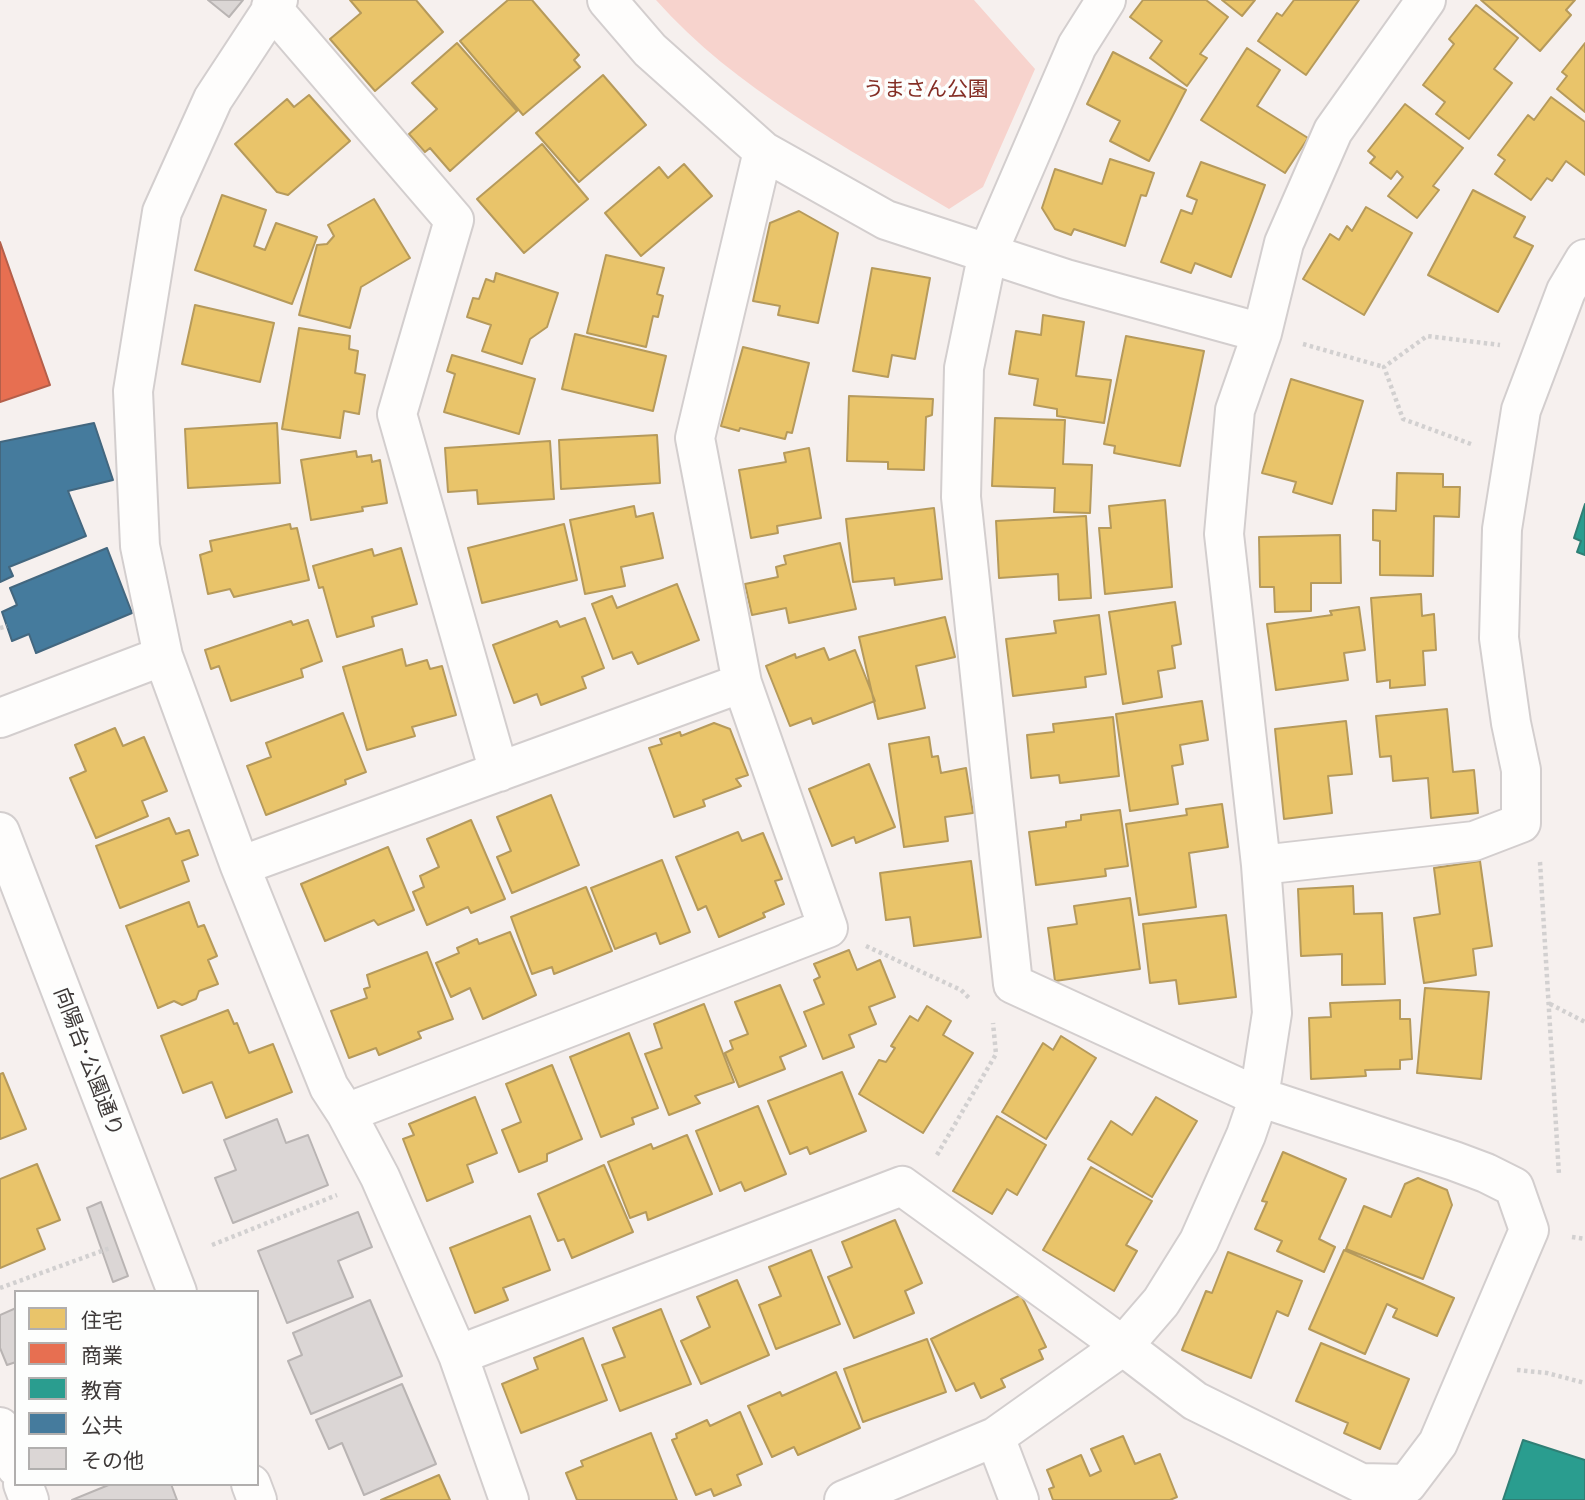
<!DOCTYPE html>
<html>
<head>
<meta charset="utf-8">
<style>
	body { margin:0 }
	#map { position:relative; width:1585px; height:1500px; overflow:hidden; background:#f6f0ee; font-family:Montserrat,"Noto Sans JP",sans-serif }
	canvas { display:block }
	.legend { position:absolute; left:14px; top:1290px; width:245px; height:196px; box-sizing:border-box; background:#fdfefd; border:2px solid #b1afae; margin:0; padding:9px 12px; list-style:none; font-size:21px; color:#3e3938 }
	.legend li { display:flex; align-items:center; gap:14px; height:35px }
	.legend b { width:35px; border:2px solid #b1afae }
</style>
</head>
<body>
<div id="map">
<canvas width="1585" height="1500"></canvas>
<ul class="legend">
<li><b style="height:19px;background:#e9c46a"></b>住宅</li>
<li><b style="height:19px;background:#e76f51"></b>商業</li>
<li><b style="height:19px;background:#2a9d8f"></b>教育</li>
<li><b style="height:19px;background:#457b9d"></b>公共</li>
<li><b style="height:19px;background:#dbd6d5"></b>その他</li>
</ul>
</div>
<script>
const g = document.querySelector('canvas').getContext('2d');
g.lineJoin = 'round';
function paint(path, color) { g.fillStyle = color; g.fill(path, 'evenodd'); }
function strokePath(path, color, width, dash) { g.strokeStyle = color; g.lineWidth = width; g.lineCap = dash ? 'butt' : 'round'; g.setLineDash(dash || []); g.stroke(path); }
function drawText(font, color, halo, rows, align = 'center') {
  g.font = font + ' Montserrat,"Noto Sans JP",sans-serif'; g.lineWidth = 7; g.setLineDash([]); g.textBaseline = 'middle'; g.strokeStyle = halo; g.fillStyle = color; for (const [text, x, y, turn = 0] of rows) {
    g.save(); g.translate(x, y); g.rotate((+turn || 0) * Math.PI / 180); g.textAlign = isNaN(turn) ? turn : align; if (halo) g.strokeText(text, 0, 0); g.fillText(text, 0, 0); g.restore();
  }
}
paint(new Path2D(`
	M656 0H974L1035 69 983 187 949 209C846 147 736 90 656 0Z`), '#f7d3cd');
const homes = new Path2D(`
	M350 0H416L443 32 375 91 330 39 361 13Z
	M508 0H532L579 55 574 60 580 67 523 115 460 41Z
	M1143 0H1206L1228 17 1200 54 1207 58 1187 86 1150 58 1162 41 1130 17Z
	M1222 0H1255L1242 16Z
	M1294 0H1359L1306 75 1258 41 1277 13 1282 16Z
	M1481 0H1575L1566 10 1571 15 1540 51Z
	M1476 5 1518 38 1494 69 1512 83 1469 139 1436 114 1445 102 1423 85 1454 44 1449 39Z
	M457 43 517 111 450 171 430 148 425 152 409 134 437 109 412 83Z
	M1585 43V112L1557 89 1567 76 1562 72Z
	M1247 48 1280 70 1257 106 1308 138 1285 173 1201 120Z
	M1113 52 1186 90 1149 161 1110 141 1120 121 1087 104Z
	M603 75 646 125 579 182 536 133Z
	M309 95 350 141 288 195 277 192 235 144 287 99 294 107Z
	M1551 97 1585 122V175L1566 161 1552 181 1547 178 1531 200 1495 174 1505 160 1498 155 1528 115 1534 120Z
	M1405 104 1463 148 1433 186 1439 190 1417 218 1388 196 1403 177 1397 171 1391 179 1370 163 1375 157 1368 151Z
	M542 144 588 199 524 253 477 199Z
	M1110 159 1154 173 1146 196 1141 195 1125 246 1074 229 1071 235 1055 229 1042 208 1055 169 1102 184Z
	M1201 162 1265 185 1231 277 1195 263 1191 273 1161 262 1181 210 1192 214 1197 200 1187 196Z
	M684 164 712 196 641 256 605 213 659 167 668 178Z
	M1473 190 1525 217 1514 237 1533 246 1498 312 1428 275Z
	M222 195 266 210 254 246 265 250 276 223 317 237 292 304 195 270Z
	M374 199 410 258 361 287 350 328 299 315 317 245 327 244 334 236 328 225Z
	M1366 207 1412 233 1364 315 1303 279 1330 234 1339 240 1347 226 1352 231Z
	M799 211 838 233 818 323 778 315 780 306 753 301 770 223Z
	M606 255 664 268 657 294 663 296 658 317 653 316 646 347 587 333Z
	M872 268 930 278 915 359 892 355 888 377 853 371Z
	M496 273 558 293 547 327 530 339 522 364 482 351 491 325 467 317 473 298 479 299 486 279 494 282Z
	M195 305 274 323 260 382 182 364Z
	M1043 315 1084 322 1076 376 1111 380 1104 423 1057 416V409L1034 405 1038 379 1009 374 1016 331 1041 335Z
	M299 328 350 336 349 349 358 351 355 373 365 375 359 414 344 411 340 438 282 429Z
	M575 334 666 356 653 411 562 389Z
	M1126 336 1204 351 1180 466 1114 453 1115 446 1104 444Z
	M743 347 809 363 792 433 787 432 785 439 740 428 739 431 721 426Z
	M452 355 535 379 519 434 444 412 455 374 447 371Z
	M1291 379 1363 401 1332 504 1293 492 1296 482 1262 473Z
	M849 396 933 399 932 415 926 417 924 470 888 469V462L847 461Z
	M995 418 1065 420 1063 464 1092 465 1090 513 1054 512 1055 488 992 486Z
	M277 423 280 483 188 488 185 429Z
	M657 435 660 483 561 489 559 440Z
	M550 441 554 499 478 504 477 490 448 492 445 448Z
	M809 448 821 518 777 526 778 533 751 538 739 470 786 462 784 453Z
	M356 451 357 457 371 455 372 462 380 460 387 503 362 507 363 511 311 520 301 460Z
	M1397 473 1443 474V487H1460L1459 517 1434 516 1433 576 1380 575V541L1373 540V510L1396 511Z
	M1165 500 1172 587 1105 594 1099 528H1111L1109 506Z
	M634 506 636 517 653 513 663 558 621 567 625 586 585 594 570 520Z
	M934 508 942 579 895 585 894 578 853 582 846 519Z
	M1086 516 1091 598 1059 600 1058 574 999 578 996 521Z
	M290 524 291 529 297 528 309 580 234 597 230 589 208 594 200 555 212 551 210 541Z
	M564 524 577 580 482 603 468 548Z
	M1340 535 1341 583H1311V611L1275 612 1274 587H1260L1259 537Z
	M840 543 856 609 789 623 786 608 752 615 745 584 778 577 776 567 786 564 784 556Z
	M401 548 417 604 372 617 374 626 337 637 323 587 319 588 313 566 372 549 374 556Z
	M677 584 699 640 638 664 632 652 613 659 592 604 612 596 617 608Z
	M1421 594 1422 616 1434 614 1436 650 1423 651 1425 685 1390 688V680L1377 682 1371 598Z
	M1175 602 1181 644 1172 646 1175 668 1158 671 1162 697 1123 704 1109 612Z
	M1359 607 1365 650 1344 653 1348 680 1276 690 1267 624 1332 615 1330 611Z
	M1099 615 1106 674 1085 677 1086 687 1013 696 1006 639 1056 633 1054 621Z
	M945 617 955 657 916 666 925 708 878 719 859 637Z
	M585 618 604 668 582 677 586 688 541 705 537 694 514 703 493 645 557 621 560 627Z
	M308 620 322 661 301 669 303 677 231 701 219 666 211 669 205 650 291 621 293 625Z
	M824 648 829 660 855 650 875 701 813 724 811 718 790 726 766 666 795 654 796 658Z
	M402 649 406 666 427 660 430 669 442 666 456 715 412 727 415 736 367 750 343 667Z
	M1202 701 1208 740 1180 745 1183 764 1172 766 1178 804 1130 811 1116 714Z
	M1447 709 1453 772 1474 770 1478 813 1431 818 1428 778 1393 781 1391 756 1380 757 1376 716Z
	M343 713 366 772 345 780 346 784 266 815 247 766 271 757 266 743Z
	M1113 717 1119 776 1060 783 1059 775 1031 778 1027 735 1054 732 1053 724Z
	M1346 721 1352 774 1328 776 1332 813 1284 819 1275 729Z
	M714 723 730 729 748 775 736 779 741 786 703 800 705 806 674 817 649 748 662 744 660 739 680 732 681 736Z
	M115 728 123 746 144 737 167 791 142 801 148 816 96 838 70 778 86 771 75 745Z
	M929 737 932 757 938 756 941 773 966 768 973 813 945 817 948 841 904 847 889 744Z
	M869 764 895 827 856 843 854 837 832 846 809 789Z
	M551 795 579 865 512 893 497 857 511 851 497 817Z
	M1222 804 1228 847 1189 853 1196 907 1139 915 1126 824 1187 815 1186 809Z
	M1120 810 1128 866 1105 869 1106 876 1036 885 1029 832 1066 827V822L1081 820V815Z
	M169 818 176 834 189 830 198 855 182 861 189 881 120 908 96 846Z
	M471 820 505 899 471 913 468 907 427 925 413 892 424 887 420 876 439 867 427 839Z
	M738 832 742 841 763 833 782 879 775 881 784 904 763 913 765 917 719 937 706 906 698 910 676 857Z
	M388 847 414 910 378 925 374 920 325 941 301 884Z
	M662 860 690 932 660 944 656 933 615 949 591 888Z
	M971 861 981 937 914 946 910 917 886 920 880 873Z
	M1480 861 1492 946 1473 949 1476 975 1424 983 1414 918 1440 914 1434 868Z
	M1353 886 1354 914 1382 913 1385 984 1342 985V954L1301 956 1298 889Z
	M586 887 612 951 554 974 552 967 532 974 511 917Z
	M1130 898 1140 969 1055 981 1048 928 1077 924 1074 906Z
	M189 902 198 927 204 925 217 956 208 960 218 984 199 991 196 999 182 1005 174 1001 158 1008 126 926Z
	M1226 915 1236 997 1179 1004 1176 980 1150 983 1143 924Z
	M510 932 536 995 483 1019 470 988 451 997 436 963 459 953 457 948 477 939 479 944Z
	M849 950 857 970 880 960 895 997 869 1007 876 1024 849 1035 854 1047 823 1059 804 1012 824 1004 814 980 820 977 814 964Z
	M427 952 453 1019 418 1032 421 1038 379 1055 376 1048 349 1058 331 1011 367 998 364 989 370 987 367 975Z
	M780 985 806 1046 780 1057 785 1069 739 1087 725 1053 733 1049 730 1041 748 1034 735 1002Z
	M1425 988 1489 992 1481 1079 1417 1073Z
	M1400 1000V1019H1410L1412 1059 1400 1060V1069L1365 1070 1366 1076 1311 1079 1309 1018 1331 1017 1330 1003Z
	M704 1004 734 1082 695 1096 700 1103 669 1115 645 1054 662 1048 654 1024Z
	M927 1006 951 1021 943 1035 973 1053 923 1133 859 1094 879 1060 886 1062 895 1048 891 1046 910 1016 918 1021Z
	M228 1010 234 1024 237 1023 249 1053 273 1044 292 1092 226 1118 212 1082 183 1093 161 1036Z
	M629 1033 658 1108 632 1118 634 1124 601 1137 570 1057Z
	M1061 1036 1096 1058 1046 1139 1002 1112 1043 1043 1053 1050Z
	M552 1065 582 1139 547 1154V1161L519 1172 502 1130 521 1122 506 1084Z
	M842 1072 866 1131 810 1154 807 1147 790 1154 768 1101Z
	M3 1073 26 1129 0 1139V1074Z
	M475 1097 497 1153 467 1165 473 1182 427 1201 403 1139 414 1135 409 1124Z
	M1156 1097 1197 1121 1152 1197 1088 1159 1111 1121 1132 1135Z
	M758 1106 786 1174 745 1191 741 1182 720 1191 696 1131Z
	M997 1116 1046 1145 1017 1195 1007 1189 992 1214 953 1191Z
	M687 1135 712 1194 648 1220 646 1212 630 1218 608 1162 651 1144 653 1149Z
	M1283 1152 1346 1179 1319 1239 1335 1247 1324 1272 1277 1251 1282 1241 1255 1229 1267 1202 1262 1201Z
	M37 1164 60 1220 37 1229 45 1249 0 1268V1179Z
	M604 1165 633 1232 572 1258 564 1239 558 1241 538 1194Z
	M1091 1167 1152 1201 1126 1245 1137 1251 1114 1291 1043 1250Z
	M1418 1178 1447 1190 1452 1205 1423 1279 1346 1249 1364 1206 1391 1217 1405 1184Z
	M530 1216 550 1270 503 1288 508 1300 475 1313 450 1248Z
	M895 1220 922 1283 905 1291 914 1313 854 1338 828 1277 852 1267 842 1242Z
	M811 1250 840 1324 776 1349 759 1305 781 1296 769 1267Z
	M1344 1250 1454 1298 1437 1336 1393 1317 1397 1309 1387 1304 1365 1354 1309 1329Z
	M1228 1252 1302 1281 1288 1316 1277 1311 1251 1378 1182 1350 1206 1291 1212 1293Z
	M737 1280 769 1355 701 1384 681 1341 710 1327 697 1297Z
	M1021 1295 1046 1347 1039 1350 1043 1359 1001 1379 1005 1387 981 1398 974 1383 956 1391 931 1339Z
	M661 1309 691 1384 620 1411 602 1365 625 1357 613 1328Z
	M583 1338 607 1400 521 1433 502 1384 538 1369 534 1358Z
	M927 1339 946 1392 863 1422 844 1369Z
	M1321 1343 1409 1379 1380 1449 1344 1433 1348 1423 1296 1401Z
	M836 1372 860 1428 798 1455 794 1447 772 1457 748 1406 780 1392 782 1396Z
	M740 1412 762 1464 737 1475 741 1485 714 1496 711 1489 696 1495 672 1440 677 1438 676 1434 707 1420 710 1426Z
	M651 1433 677 1500H577L566 1473 583 1466 581 1461Z
	M1123 1436 1135 1464 1160 1454 1177 1497 1170 1500H1053L1049 1489 1054 1487 1047 1470 1081 1455 1090 1476 1101 1471 1091 1449Z
	M439 1475 450 1500H381Z`);
paint(homes, '#e9c46a');
strokePath(homes, '#b69a5b', 2);
const shops = new Path2D(`
	M0 242 50 385 0 402Z`);
paint(shops, '#e76f51');
strokePath(shops, '#b45f4a', 2);
const schools = new Path2D(`
	M1585 504V555L1577 552 1581 541 1574 538Z
	M1523 1440 1585 1460V1500H1503Z`);
paint(schools, '#2a9d8f');
strokePath(schools, '#307f75', 2);
const public = new Path2D(`
	M94 423 113 480 68 491 86 536 9 567 13 576 0 582V442Z
	M107 548 132 613 36 653 29 634 12 641 2 612 17 605 10 588Z`);
paint(public, '#457b9d');
strokePath(public, '#43677f', 2);
const building = new Path2D(`
	M208 0H243L229 17Z
	M277 1119 286 1143 308 1135 328 1185 233 1223 215 1178 236 1170 224 1140Z
	M101 1202 128 1276 113 1282 87 1208Z
	M358 1212 372 1247 338 1261 353 1297 287 1323 258 1251Z
	M370 1300 402 1376 311 1414 288 1361 302 1355 293 1333Z
	M16 1308V1362L7 1365 0 1348V1315Z
	M402 1384 436 1464 364 1495 342 1443 329 1449 316 1420Z
	M111 1484H171L177 1500H72Z`);
paint(building, '#dbd6d5');
strokePath(building, '#b9b4b3', 2);
const minor = new Path2D(`
	M278 0 213 99 162 212 133 391 140 546 163 656 240 866 329 1087 346 1113 380 1177 458 1355 509 1500
	M607 0 650 50 763 151 886 220 1066 279 1262 333
	M271 7 454 220 397 414 499 772
	M0 718 163 656
	M0 832 177 1292
	M1261 865 1474 841 1521 823V770L1511 723 1499 638 1502 529 1521 410 1566 291 1585 259
	M240 866 742 683
	M346 1113 828 928 742 683 695 438 763 151
	M458 1355 902 1186 1123 1346 1195 1401 1361 1483 1407 1484 1438 1443 1529 1230 1514 1187 1486 1173 1454 1161 1259 1097 1013 984 961 497 964 368 988 252 1077 46 1106 0
	M0 1427 16 1467
	M995 1437 1019 1500
	M23 1484 29 1500
	M251 1484 257 1500
	M844 1500 995 1437 1123 1346 1161 1302 1199 1241 1246 1135 1259 1097 1272 1013 1261 865 1224 534 1235 410 1262 333 1284 243 1333 131 1426 0`);
strokePath(minor, '#d3cece', 42);
strokePath(new Path2D(`
	M1303 344 1384 367
	M1471 444 1403 419 1384 367 1427 336 1500 345
	M0 628 7 626
	M1540 862 1559 1175
	M866 946 961 990 970 999
	M1550 1004 1585 1022
	M937 1155 996 1054 993 1023
	M1572 1237 1585 1239
	M212 1245 337 1195
	M0 1288 110 1248
	M1517 1370 1547 1373 1585 1383`), '#d2d0d0', 4.5, [3.5, 3.5]);
strokePath(minor, '#fefdfc', 38);
drawText('21px', '#842e25', '#fdfefd', [
	["うまさん公園",926,90]
]);
drawText('21px', '#3e3938', '#fdfefd', [
	["向陽台･公園通り",88,1062,69]
]);
</script>
</body>
</html>
